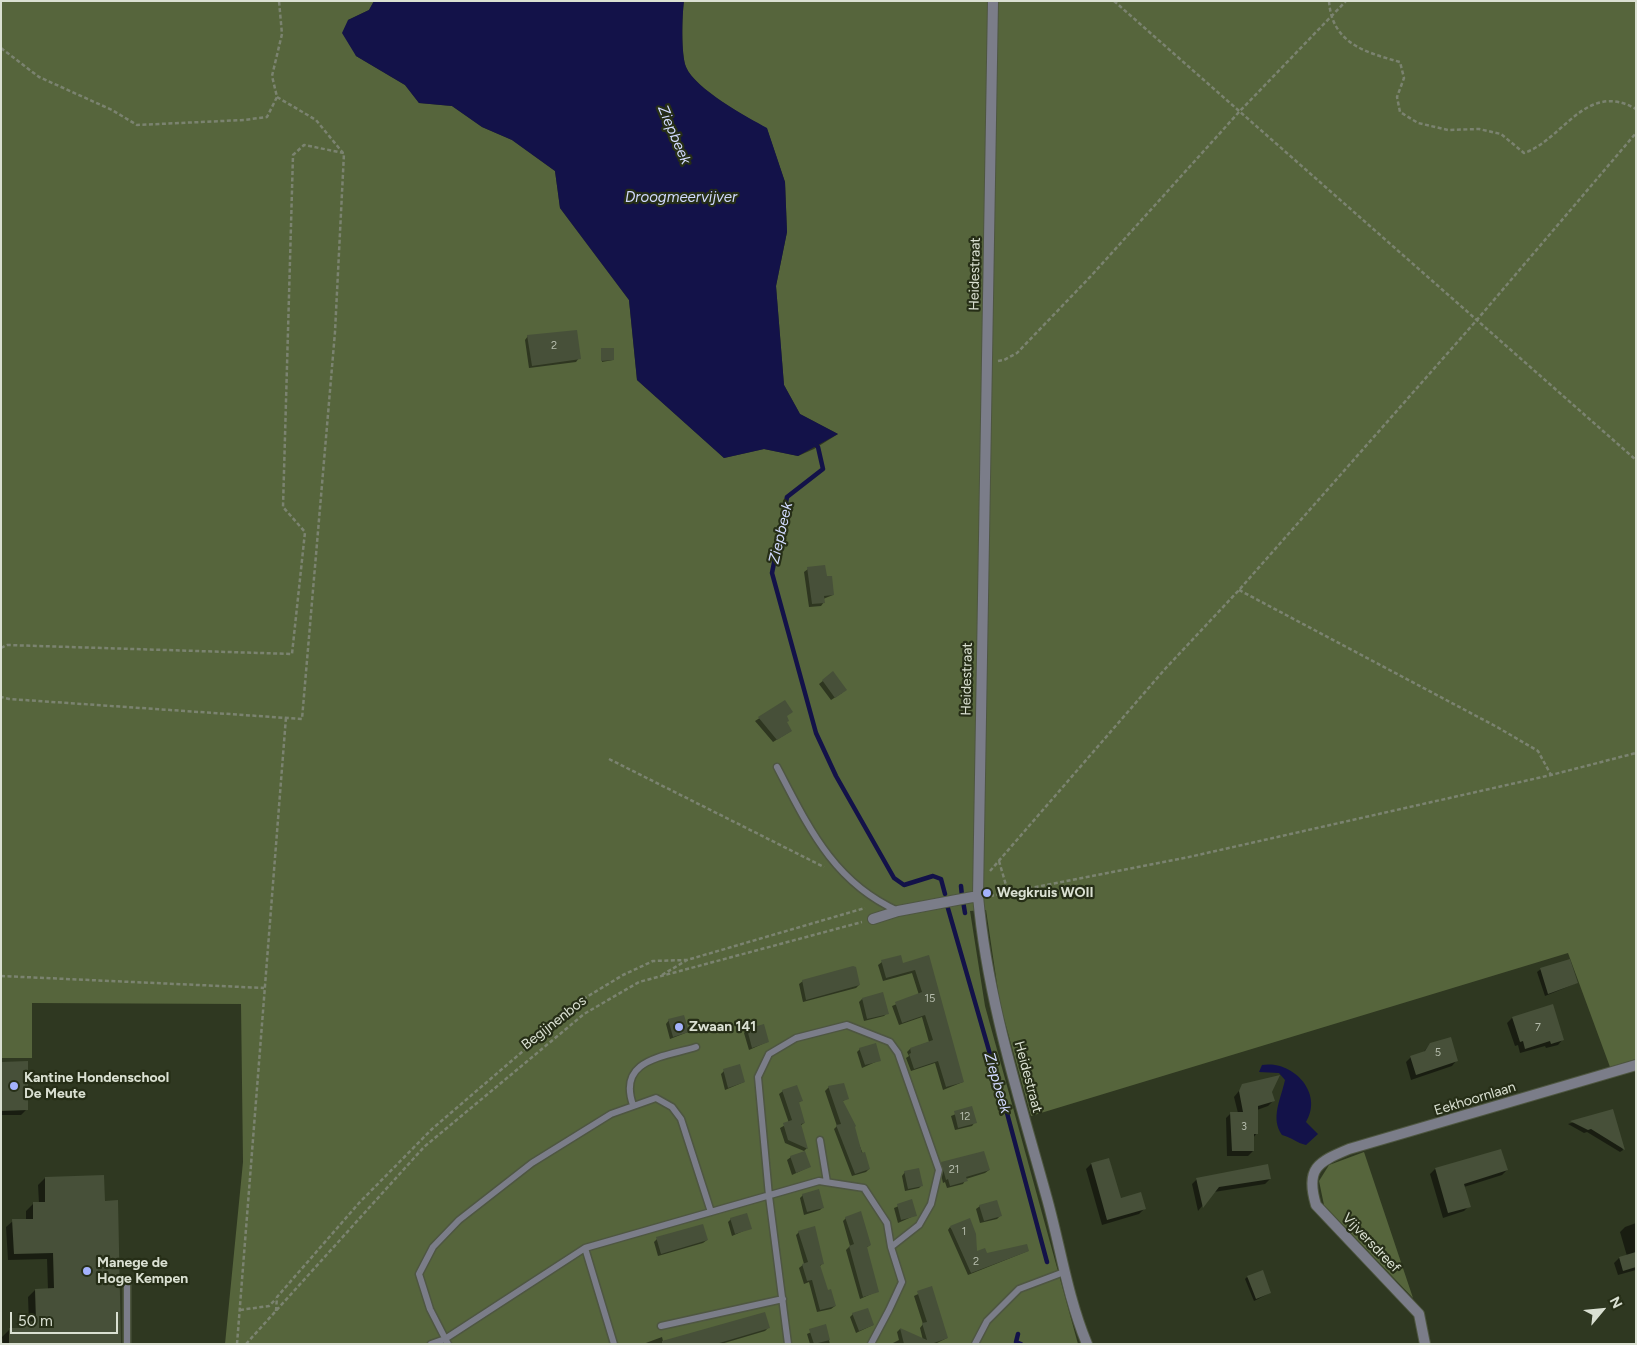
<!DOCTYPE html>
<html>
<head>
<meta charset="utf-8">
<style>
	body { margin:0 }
	#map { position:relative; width:1637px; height:1345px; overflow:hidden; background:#2f3821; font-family:Figtree,sans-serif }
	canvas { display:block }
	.frame { position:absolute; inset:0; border:2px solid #dae0d2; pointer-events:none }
	.north { position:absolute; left:1577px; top:1285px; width:50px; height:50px; -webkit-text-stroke:4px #262e17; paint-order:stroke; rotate:62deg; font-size:14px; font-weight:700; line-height:20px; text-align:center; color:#dae0d2 }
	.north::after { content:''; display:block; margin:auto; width:18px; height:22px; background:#dae0d2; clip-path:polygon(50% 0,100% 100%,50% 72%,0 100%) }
	.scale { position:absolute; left:10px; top:1312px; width:108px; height:22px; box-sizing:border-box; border:2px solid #dae0d2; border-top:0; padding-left:6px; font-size:15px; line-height:18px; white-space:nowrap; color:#dae0d2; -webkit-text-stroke:4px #262e17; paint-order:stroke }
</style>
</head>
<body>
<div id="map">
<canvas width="1637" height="1345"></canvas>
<div class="frame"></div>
<div class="north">N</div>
<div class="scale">50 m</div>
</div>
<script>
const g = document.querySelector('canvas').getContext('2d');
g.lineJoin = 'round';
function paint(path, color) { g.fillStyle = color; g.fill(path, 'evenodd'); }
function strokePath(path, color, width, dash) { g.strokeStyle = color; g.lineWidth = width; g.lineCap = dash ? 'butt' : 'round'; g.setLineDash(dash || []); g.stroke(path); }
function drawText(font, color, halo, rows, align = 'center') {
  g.font = font + ' Figtree,sans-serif'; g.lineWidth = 4.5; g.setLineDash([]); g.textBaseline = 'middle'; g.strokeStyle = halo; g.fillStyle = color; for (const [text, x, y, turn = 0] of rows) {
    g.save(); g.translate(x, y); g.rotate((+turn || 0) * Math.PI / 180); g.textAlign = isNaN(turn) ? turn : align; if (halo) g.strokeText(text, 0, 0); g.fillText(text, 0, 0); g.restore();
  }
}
paint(new Path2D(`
	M1 1H374L369 10 348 20 356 56 405 85 419 103 452 106 482 127 512 140 555 171 560 208 629 300 637 380 724 458 764 449 798 456 814 449 838 434 800 414 784 385 776 286 787 232 785 182 767 129C747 117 695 89 686 67 681 54 682 16 684 1H1636V1059L1610 1067 1568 953 1031 1116 1000 1004 986 910 970 911 985 1006 1078 1344H225L243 1162 241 1004 32 1003V1058H1Z
	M1364 1152 1413 1298 1324 1205 1319 1181 1329 1165Z`), '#56653c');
paint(new Path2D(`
	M374 1H684C682 16 681 54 686 67 695 89 747 117 767 128L785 182 787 232 776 286 784 385 800 414 838 434 798 456 764 449 724 458 637 380 629 300 560 208 555 171 512 140 482 127 452 106 419 103 405 85 356 56 342 33 348 20 369 10Z
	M1262 1065C1293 1060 1324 1093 1306 1122L1318 1134 1306 1145C1297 1143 1291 1137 1282 1135 1270 1118 1281 1099 1285 1080L1279 1073 1259 1072Z`), '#131249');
paint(new Path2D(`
	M528 336 579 358 576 362 529 368 525 340Z
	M601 349 613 360 602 362Z
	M808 569 826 578 833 595 823 599 824 602 821 606 809 607 804 572Z
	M833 673 842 693 831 700 819 684Z
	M785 702V723L791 731 773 742 755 721Z
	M928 956 963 1082 943 1090 935 1063 911 1071 906 1058 909 1056 907 1052 910 1049 929 1042 922 1017 899 1025 892 1006 919 995 912 973 883 981 878 965 882 962 902 965Z
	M1541 969 1577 983 1545 996 1537 972Z
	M803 981 859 985 856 988 803 1002 799 984Z
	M862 999 887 1013 884 1016 864 1021 859 1002Z
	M1512 1018 1563 1039 1558 1045 1546 1048 1545 1046 1520 1053 1518 1045 1515 1046 1507 1023Z
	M669 1020 688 1032 670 1039 666 1024Z
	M747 1030 767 1042 749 1050 744 1033Z
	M1430 1044 1457 1060 1452 1066 1411 1080 1406 1062 1411 1057 1423 1053Z
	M860 1049 880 1060 862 1068 857 1052Z
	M1 1063 26 1110 21 1115H1Z
	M724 1071 744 1082 725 1090 721 1074Z
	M1243 1086 1271 1092 1273 1101 1268 1106 1257 1110V1133L1253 1138V1151L1248 1156H1227L1226 1118 1231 1113H1238L1234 1097Z
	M829 1087 847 1098 842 1102 869 1169 866 1172 852 1176 834 1129 837 1126 825 1091Z
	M783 1091 801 1101 798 1103 804 1123 800 1126 807 1148 804 1151 785 1143 780 1128 789 1123 779 1094Z
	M971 1108 975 1122 972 1126 955 1130 951 1116Z
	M1612 1110 1623 1150 1620 1152 1587 1132 1584 1133 1568 1124Z
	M791 1157 809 1167 792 1175 787 1160Z
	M1109 1159 1120 1200 1144 1209 1139 1214 1102 1225 1086 1169 1091 1164Z
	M942 1163 989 1170 985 1173 966 1179 963 1184 947 1188 945 1182 943 1183 939 1166Z
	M1435 1169 1507 1170 1502 1175 1464 1187 1469 1206 1464 1211 1443 1218 1430 1174Z
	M905 1172 922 1185 919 1188 905 1191 902 1176Z
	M45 1178 104 1202 120 1344H3L2 1337 9 1330 19 1329 29 1323 28 1297 35 1290H48L47 1259 8 1260 6 1227 13 1221 26 1220V1211L33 1204 39 1203 38 1185Z
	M1197 1179H1270L1265 1184 1214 1192 1198 1211 1192 1184Z
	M803 1195 823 1207 820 1210 804 1215 800 1198Z
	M911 1201 916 1215 898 1223 894 1208Z
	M980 1206 1000 1216 997 1219 980 1223 976 1209Z
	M846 1218 870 1245 866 1248 878 1291 860 1299 846 1250 850 1246 843 1221Z
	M731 1219 750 1228 732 1236 728 1222Z
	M1636 1223V1270L1618 1275 1614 1263 1619 1258 1627 1256 1620 1232 1625 1227Z
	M950 1227 975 1253 987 1255 1028 1251 968 1275 948 1230Z
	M799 1232 823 1263 819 1267 827 1291 835 1306 831 1309 817 1312 809 1282 804 1284 799 1268 804 1264 796 1235Z
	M657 1239 707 1240 703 1243 658 1256 654 1242Z
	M1247 1277 1270 1293 1254 1301 1245 1279Z
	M931 1288 947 1338 935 1344H891L899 1340 897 1332 900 1329 923 1340 920 1328 923 1324 914 1296Z
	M853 1314 873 1325 856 1333 850 1317Z
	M825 1326 830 1344H810L807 1334Z
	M768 1328 765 1331 721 1344H643L662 1337 663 1341Z`), '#0007');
strokePath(new Path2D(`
	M815 444 818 447 823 469 787 497 772 573 816 733 836 776 894 878 904 885 933 876 941 879 945 894
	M961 886 962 896
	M963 901 965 913
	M947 905 1007 1113 1047 1262
	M1018 1334 1016 1342 1021 1344`), '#131249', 4.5);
paint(new Path2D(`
	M577 330 581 359 532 366 527 335Z
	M601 348H614V360L601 361Z
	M825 565 827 576H832L834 595 824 596 825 603 812 604 807 567Z
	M833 671 847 690 835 698 822 680Z
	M785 700 793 712 787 716 789 721 787 722 792 731 777 740 758 717Z
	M901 955 903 963 929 955 964 1082 946 1087 938 1061 914 1069 909 1054 911 1053 910 1048 933 1040 925 1015 902 1023 895 1002 922 992 915 970 886 978 881 960Z
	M1570 959 1578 983 1548 994 1540 968Z
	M853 966 856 967 860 985 806 1000 802 980Z
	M883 992 889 1014 867 1019 862 998Z
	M1553 1004 1564 1040 1551 1044 1550 1041 1525 1049 1523 1041 1520 1042 1512 1017Z
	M684 1015 689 1032 673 1037 668 1019Z
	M764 1024 769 1042 752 1048 747 1029Z
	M1451 1037 1458 1061 1416 1075 1410 1056 1425 1051 1430 1043Z
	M876 1043 881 1061 865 1065 859 1048Z
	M28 1061V1110L1 1111V1062Z
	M740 1064 745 1082 728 1088 723 1069Z
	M1280 1075 1272 1092 1275 1101 1258 1106V1134H1254V1151H1232L1230 1112H1243L1239 1091 1242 1084Z
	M844 1083 849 1099 843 1101 856 1126 855 1127 862 1153 865 1152 870 1169 855 1174 836 1125 841 1124 828 1086Z
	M797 1085 803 1101 799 1102 805 1123 801 1124 808 1149 788 1140 783 1123 792 1120 782 1090Z
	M972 1106 977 1123 958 1128 954 1111Z
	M1613 1109 1625 1150 1591 1129 1588 1130 1570 1121Z
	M1501 1149 1508 1170 1464 1184 1471 1207 1448 1213 1435 1168Z
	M805 1151 811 1167 796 1173 790 1156Z
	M984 1151 990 1170 966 1177 968 1181 950 1186 948 1179 946 1180 941 1162Z
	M1109 1158 1121 1198 1141 1192 1146 1209 1107 1220 1091 1163Z
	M1268 1164 1271 1179 1219 1187 1203 1208 1196 1178Z
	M919 1168 923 1186 908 1189 904 1171Z
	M104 1175 105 1201 118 1200 121 1344H9V1328H22V1324H26V1322L36 1321 35 1289 54 1288 53 1253 14 1254 12 1219H33V1202H45V1177Z
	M819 1189 824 1208 807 1212 802 1194Z
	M912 1199 917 1216 901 1220 897 1204Z
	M997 1200 1002 1216 984 1221 979 1205Z
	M861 1211 871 1245 867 1247 879 1292 863 1297 849 1246 854 1244 845 1217Z
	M747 1213 752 1229 735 1234 730 1218Z
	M970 1218 976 1234 977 1251 985 1248 987 1253 1027 1244 1029 1251 971 1273 950 1226Z
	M703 1224 708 1240 661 1254 656 1237Z
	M815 1226 824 1264 820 1265 828 1290 831 1289 836 1306 820 1310 812 1280 807 1281 802 1264 808 1262 798 1231Z
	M1636 1252V1267L1623 1271 1619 1257Z
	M1263 1270 1271 1293 1256 1299 1247 1276Z
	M932 1286 948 1338 934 1343 936 1344H904L900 1328 927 1340 922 1323 927 1322 917 1291Z
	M868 1308 874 1325 859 1331 852 1313Z
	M765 1312 770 1328 716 1344H662V1341Z
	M826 1324 830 1340 814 1344 809 1329Z`), '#475039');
const lane = new Path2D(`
	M777 767C808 826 833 882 898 911
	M633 1105C617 1059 664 1057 696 1047
	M820 1140 827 1182
	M127 1284V1344
	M661 1326 783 1299
	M431 1344 445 1339 585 1248
	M448 1344 430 1309 419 1274 433 1247 459 1220 532 1163 611 1114 656 1098 672 1107 681 1119 711 1212
	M614 1344 585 1248 819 1181 864 1188 887 1223 891 1247
	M788 1344 769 1196 758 1077 769 1054 796 1038 847 1025 890 1042 898 1053 939 1170 931 1204 919 1225 891 1247 902 1282 889 1310 871 1344
	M975 1344 987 1321 1019 1289 1064 1272`);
const street = new Path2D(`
	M993 1 978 896C987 998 1019 1097 1046 1195 1060 1244 1067 1296 1087 1344
	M873 919 898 911 978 896
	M1425 1344 1419 1314 1316 1205C1305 1168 1318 1162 1349 1149L1636 1065`);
strokePath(lane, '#4e5641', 9);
strokePath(street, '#4e5641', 12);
strokePath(new Path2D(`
	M1114 1 1636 460
	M1329 1C1332 43 1364 52 1400 62L1404 78 1397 97 1400 112 1418 123 1448 130 1479 129 1501 134 1524 153C1563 140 1586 80 1636 109
	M1 48 39 77 112 110 137 125 244 120 267 117 277 97 272 76 282 34 279 1
	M277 97 316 120 343 153
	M998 361 1004 360 1017 353 1091 276 1239 112 1346 1
	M1239 590 1497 727 1538 751 1551 775
	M1 648 7 645 292 654 305 532 283 507 293 155 304 145 344 153 335 332 302 719 9 699 1 697
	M609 759 824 867
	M999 861 1008 892
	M990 871 1165 669 1239 590 1476 321 1636 133
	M990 896 1189 857 1551 775 1636 753
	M662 975 687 960 865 908
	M1 976 264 988
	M240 1310 269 1306 276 1299
	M276 1311 277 1297 359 1203 432 1129 585 998 623 975 653 961 687 960
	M237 1344 286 717
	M246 1344 424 1147 584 1014 639 982 862 922`), '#7b8370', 2.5, [4, 2.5]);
strokePath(lane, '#7b7d89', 6);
strokePath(street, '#7b7d89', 10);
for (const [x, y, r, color] of [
	[987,893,5,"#a4b2fc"],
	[679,1027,5,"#a4b2fc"],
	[14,1086,5,"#a4b2fc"],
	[87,1271,5,"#a4b2fc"]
]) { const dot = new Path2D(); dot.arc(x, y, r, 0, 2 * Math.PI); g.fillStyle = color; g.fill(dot); strokePath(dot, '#262e17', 2); }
drawText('11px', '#b5bcac', null, [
	["2",554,346],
	["15",930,999],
	["7",1538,1028],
	["5",1438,1053],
	["12",965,1117],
	["3",1244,1127],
	["21",954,1170],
	["1",964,1232],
	["2",976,1262]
]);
drawText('14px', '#dae0d2', '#262e17', [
	["Heidestraat",975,274,-89],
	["Heidestraat",967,679,-89],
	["Begijnenbos",554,1023,-38],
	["Heidestraat",1028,1077,75],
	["Eekhoornlaan",1475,1099,-17],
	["Vijversdreef",1371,1243,46]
]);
drawText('bold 14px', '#dae0d2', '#262e17', [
	["Wegkruis WOII",997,893],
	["Zwaan 141",689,1027],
	["Kantine Hondenschool",24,1078],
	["De Meute",24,1094],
	["Manege de",97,1263],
	["Hoge Kempen",97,1279]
], 'left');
drawText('italic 15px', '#d2daff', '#262e17', [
	["Ziepbeek",674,135,67],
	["Droogmeervijver",681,198],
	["Ziepbeek",781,533,-77],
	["Ziepbeek",997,1083,74]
]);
</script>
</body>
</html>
